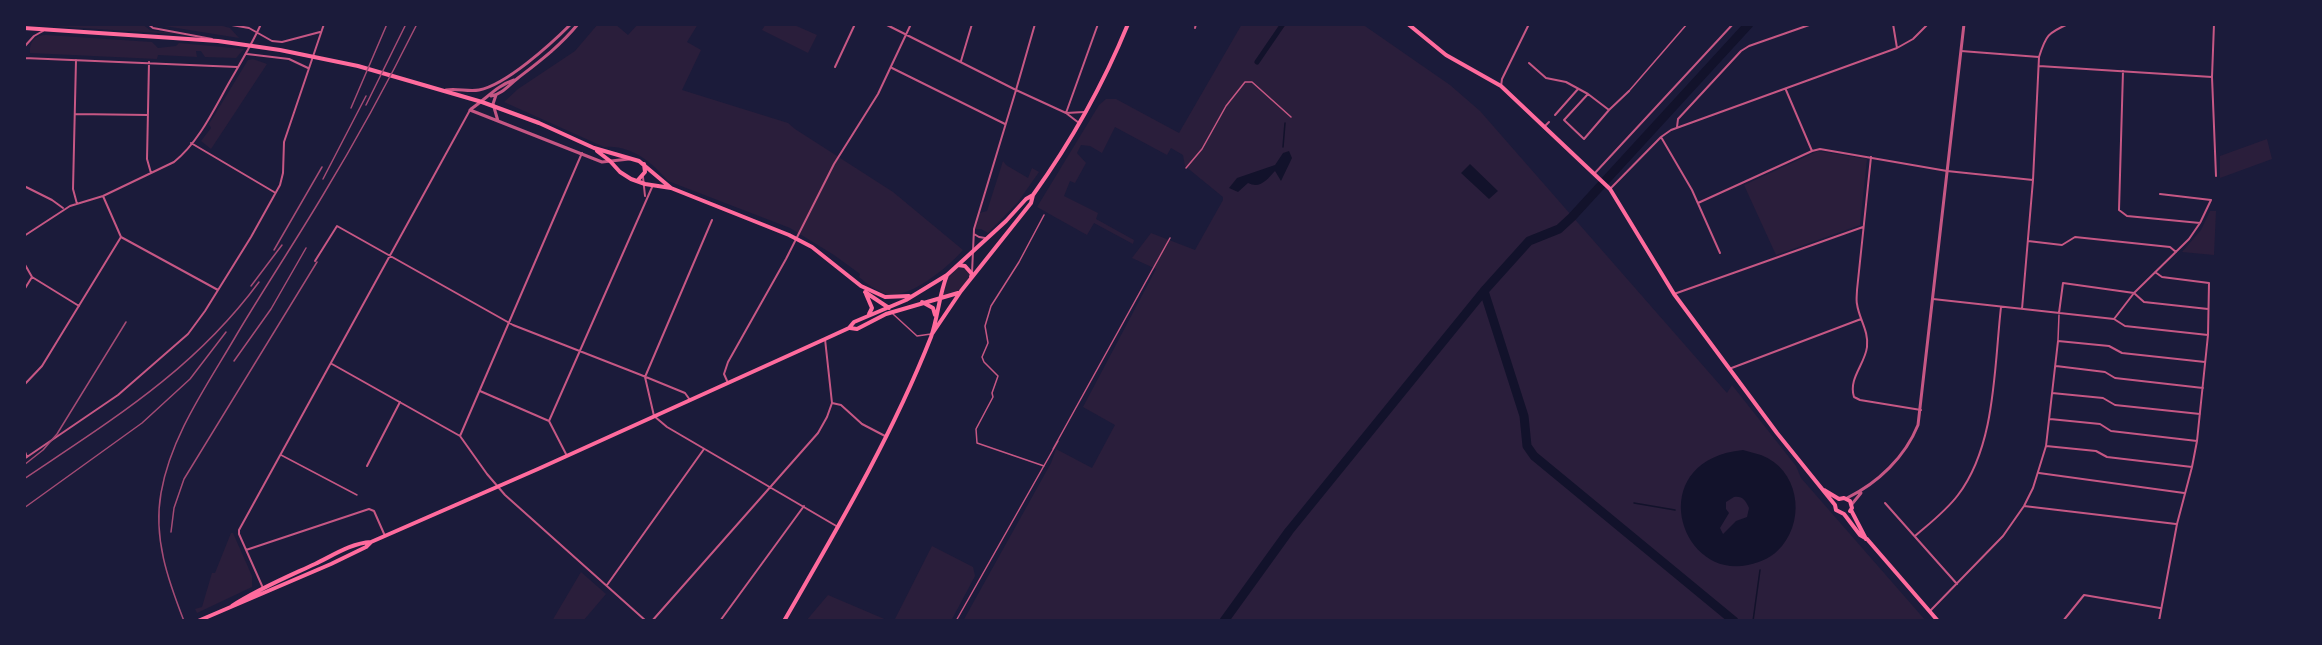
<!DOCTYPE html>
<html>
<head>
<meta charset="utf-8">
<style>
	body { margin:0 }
	#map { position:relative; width:2322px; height:645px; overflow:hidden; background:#1b1b3a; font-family:"Open Sans",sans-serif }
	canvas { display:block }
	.frame { position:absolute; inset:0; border:26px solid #1b1b3a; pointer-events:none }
</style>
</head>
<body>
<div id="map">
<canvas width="2322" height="645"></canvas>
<div class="frame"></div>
</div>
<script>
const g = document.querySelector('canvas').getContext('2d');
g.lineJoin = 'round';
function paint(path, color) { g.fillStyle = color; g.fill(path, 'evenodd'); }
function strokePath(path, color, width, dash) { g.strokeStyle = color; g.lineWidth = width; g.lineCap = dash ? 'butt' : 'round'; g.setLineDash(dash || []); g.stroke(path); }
paint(new Path2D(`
	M24 24H142L150 30 187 35Z
	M152 24 219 25 230 28 239 38Z
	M598 24H615L628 35 638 24H698L687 42 701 50 682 90 788 123 795 129 893 192 963 250C949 266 911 299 887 294 877 292 866 283 859 277L860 274 834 255 790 228 668 181C652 162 630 144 604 147L504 102 518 89 575 51Z
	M766 24H792L817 35 808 53 762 30Z
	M1242 24H1362L1450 85 1480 111 1727 393 1732 385 1796 466 1801 478 1926 621H963L1051 463 1056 449 1092 468 1115 425 1083 407 1156 269 1132 258 1151 233 1195 250 1223 200V197L1185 166 1183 155 1171 148 1167 155 1115 127 1102 153 1090 146 1081 145 1077 153 1086 163 1075 183 1070 181 1064 196 1098 213 1096 219 1134 240 1133 244 1094 223 1087 235 1037 207 1099 105 1106 99H1116L1179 133Z
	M46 35 152 42 158 48 176 46 179 43 244 49 236 58 205 57 201 51H196L197 57 158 55 157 59 30 53C29 42 35 35 46 35Z
	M253 59 267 64 211 149 201 141 211 128 209 124 248 60Z
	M2267 139 2272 159 2220 178V156Z
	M1818 151 1867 159 1860 225 1776 255 1744 185Z
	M1003 161 1006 165 1028 178 1032 168 1039 172 1018 202 988 233 981 229H974L979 213 987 211Z
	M2210 211H2216L2214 255 2182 252 2201 230Z
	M958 265 965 266 972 274 961 291 940 299 947 275Z
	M231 533H233L252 576V587L197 613 195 609 202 607 212 573H215Z
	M932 546 973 567 975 576 951 621H894Z
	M581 572 606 594 583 621H552Z
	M828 595 889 621H806Z`), '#2a1e3b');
paint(new Path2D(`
	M1289 151 1292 158 1281 181 1275 171C1267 180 1260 189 1248 183L1238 192 1229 188 1237 178 1275 165 1283 153Z
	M1470 164 1498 191 1489 199 1461 173Z
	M1743 450C1749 452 1755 453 1761 455 1798 469 1806 517 1782 546 1773 557 1762 562 1748 565 1678 580 1643 460 1743 450ZM1734 497C1743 496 1745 500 1749 508L1747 517 1736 521 1723 534 1720 528 1729 513 1726 509V502Z`), '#12122b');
strokePath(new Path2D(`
	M1283 147 1285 123
	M1634 503 1675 510
	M1753 621 1760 570`), '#12122b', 1.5);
strokePath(new Path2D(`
	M1257 62 1283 24`), '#12122b', 5);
strokePath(new Path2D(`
	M1484 291 1524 416 1527 446 1534 456 1734 621
	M1224 621 1289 531 1484 291 1529 241 1559 229 1572 217 1749 24`), '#12122b', 9);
strokePath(new Path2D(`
	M1629 91 1687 24
	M1186 168 1202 149 1226 106 1245 82H1252L1291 117
	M893 314 917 336 931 334
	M2058 340 2059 315
	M1053 449 1170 238
	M281 455 357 495
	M1044 466 977 443 976 429 993 397 992 393 998 376 984 362 982 357 988 343 985 326 991 306 1019 262 1044 215
	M956 621 1058 441`), '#c65784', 1.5);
strokePath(new Path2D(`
	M1016 90 1035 24`), '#c65784', 2);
strokePath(new Path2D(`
	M148 24 153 28 212 39
	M226 24 249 28 272 41 282 42 320 32
	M885 24 1016 90 1066 113 1079 123
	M1893 24 1897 48
	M2214 24 2212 77 2216 176
	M1195 28 1196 24
	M24 43V67
	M25 46 34 36 43 31
	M1961 51 2039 57
	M247 54 289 59 308 68
	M24 58 237 67
	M76 60 73 189 77 204
	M961 61 972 24
	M149 62 147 159 151 173
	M1529 63 1546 78 1566 82 1588 94 1609 110
	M2039 66 2212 77
	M835 67 855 24
	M892 68 1005 124
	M2123 71 2119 210 2127 216 2200 223
	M1501 86 1502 79 1529 24
	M1786 90 1812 151
	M1588 94 1564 120 1584 139 1609 110 1629 91
	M1066 113 1098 24
	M1066 113 1084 112
	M75 114 148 115
	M1555 115 1578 89
	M1545 126 1549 122
	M1677 127 1678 119 1741 51 1749 46 1812 24
	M1661 137 1692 190 1720 253
	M191 143 274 192
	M1871 157 1857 290C1857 294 1856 300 1857 304 1859 319 1869 331 1867 347 1865 364 1848 379 1854 397L1860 400 1921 410
	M1594 174 1733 24
	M643 177 645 196
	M24 186 52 200 63 208
	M1610 189 1661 137 1671 130 1897 48 1913 39 1928 24
	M103 196 121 237 218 290
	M1698 203 1812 151 1820 149 1947 171 2033 180
	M712 220 645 377 654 416 667 427 838 527
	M974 234 979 237 985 238
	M24 236 70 206 103 196 174 162C199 142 214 109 230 81 241 62 252 44 261 24
	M2028 241 2062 245 2075 237 2170 247 2176 252
	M315 261 337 226 513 325 641 375 685 393 690 400
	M24 263 32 277 79 306
	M2155 272 2162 277 2209 283 2208 335 2197 441 2192 467 2177 524 2159 621
	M972 273 974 229 1016 90
	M24 290 32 277
	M1674 294 1863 227
	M1933 299 2114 319 2125 326 2208 335
	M2022 309 2033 180 2039 57C2046 35 2048 33 2068 24
	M2059 313 2063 283 2134 293 2144 302 2208 309
	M2114 319 2134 293 2189 239 2200 223 2211 200 2160 194
	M332 364 460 436 487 474 505 495 646 621
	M2056 366 2105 372 2115 378 2203 388
	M1729 369 1861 319
	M728 383 724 374 728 362 786 259 834 164 878 94 911 24
	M24 385 42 366 121 237
	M480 391 549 421 567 456
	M2052 393 2103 398 2115 405 2200 414
	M832 403 841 405 862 424 885 436
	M2050 419 2100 424 2111 431 2197 441
	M549 421 653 185
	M460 436 582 153
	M2046 446 2096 451 2107 457 2192 467
	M24 449 27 457
	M24 459 118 395 188 334 205 311 251 237 280 185 283 173 284 142 324 24
	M367 466 400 402
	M2039 473 2184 493
	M1885 503 1957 584
	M2024 506 2176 524
	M1915 536C1930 523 1946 511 1958 495 1996 445 1994 368 2001 307
	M246 550 369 509 374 511 385 536
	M607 585 704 449
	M263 588 239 534V530L470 110
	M1931 610 2003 536 2024 506 2033 488 2046 446 2058 341 2109 346 2122 353 2205 362
	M652 621 818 433 827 417 832 403 825 339
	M720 621 804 506
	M2063 621 2084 595 2160 608`), '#c65784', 2);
strokePath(new Path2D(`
	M446 90C457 88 468 92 479 90 506 85 551 44 571 24
	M496 95 493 104 498 121
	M491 96C502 94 509 85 518 78 540 61 560 46 578 24
	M471 109C486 99 498 85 514 80
	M470 110 602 162 629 159
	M1847 498C1878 483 1905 457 1918 425L1964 24
	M1852 504 1861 493`), '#c65784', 3);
strokePath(new Path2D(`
	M1408 24 1446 55 1501 86 1610 189 1674 294 1777 433 1835 505 1836 510 1844 514 1860 535 1867 539 1938 621
	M24 28 218 41 280 50 358 66 482 102 539 123 594 148 639 161 671 188
	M597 151 610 161 620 172 631 179 645 184 671 188 789 235 812 247 861 286 885 297 909 296
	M638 180 645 172 644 164
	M958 265 965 266 972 274 971 277
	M865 292 889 308
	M866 294 872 308 869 314
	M922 302 933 308 935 315
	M850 328 857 329 886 314 958 293
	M932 334 961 291 1031 203 1033 195C1071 142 1103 85 1128 24
	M1824 490 1839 499
	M1839 499 1844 498 1850 501 1852 508 1850 511
	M1851 510 1866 539
	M232 606C258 589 287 577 315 564 332 556 351 543 371 542L538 469 825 339 849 328 854 322 906 300 947 275 1006 221 1026 199 1033 195
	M198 621 331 564 366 547 371 542
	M784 621C837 529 892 436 931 337 938 317 939 295 947 275`), '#ff6b9d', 4);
strokePath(new Path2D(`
	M366 105 406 24
	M351 108 387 24
	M323 179 366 96
	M274 250 322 167
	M251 286 282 245
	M234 361 271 309 306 248
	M24 465 43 450 57 434 126 322
	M24 479C113 419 194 370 259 282
	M24 508 142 423 190 379 226 332
	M171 532 174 508 184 479 317 262
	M184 621C168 580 153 538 161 493 171 435 208 384 237 334 265 287 295 242 323 195 357 139 388 82 417 24`), '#a44b75', 1.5);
</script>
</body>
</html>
